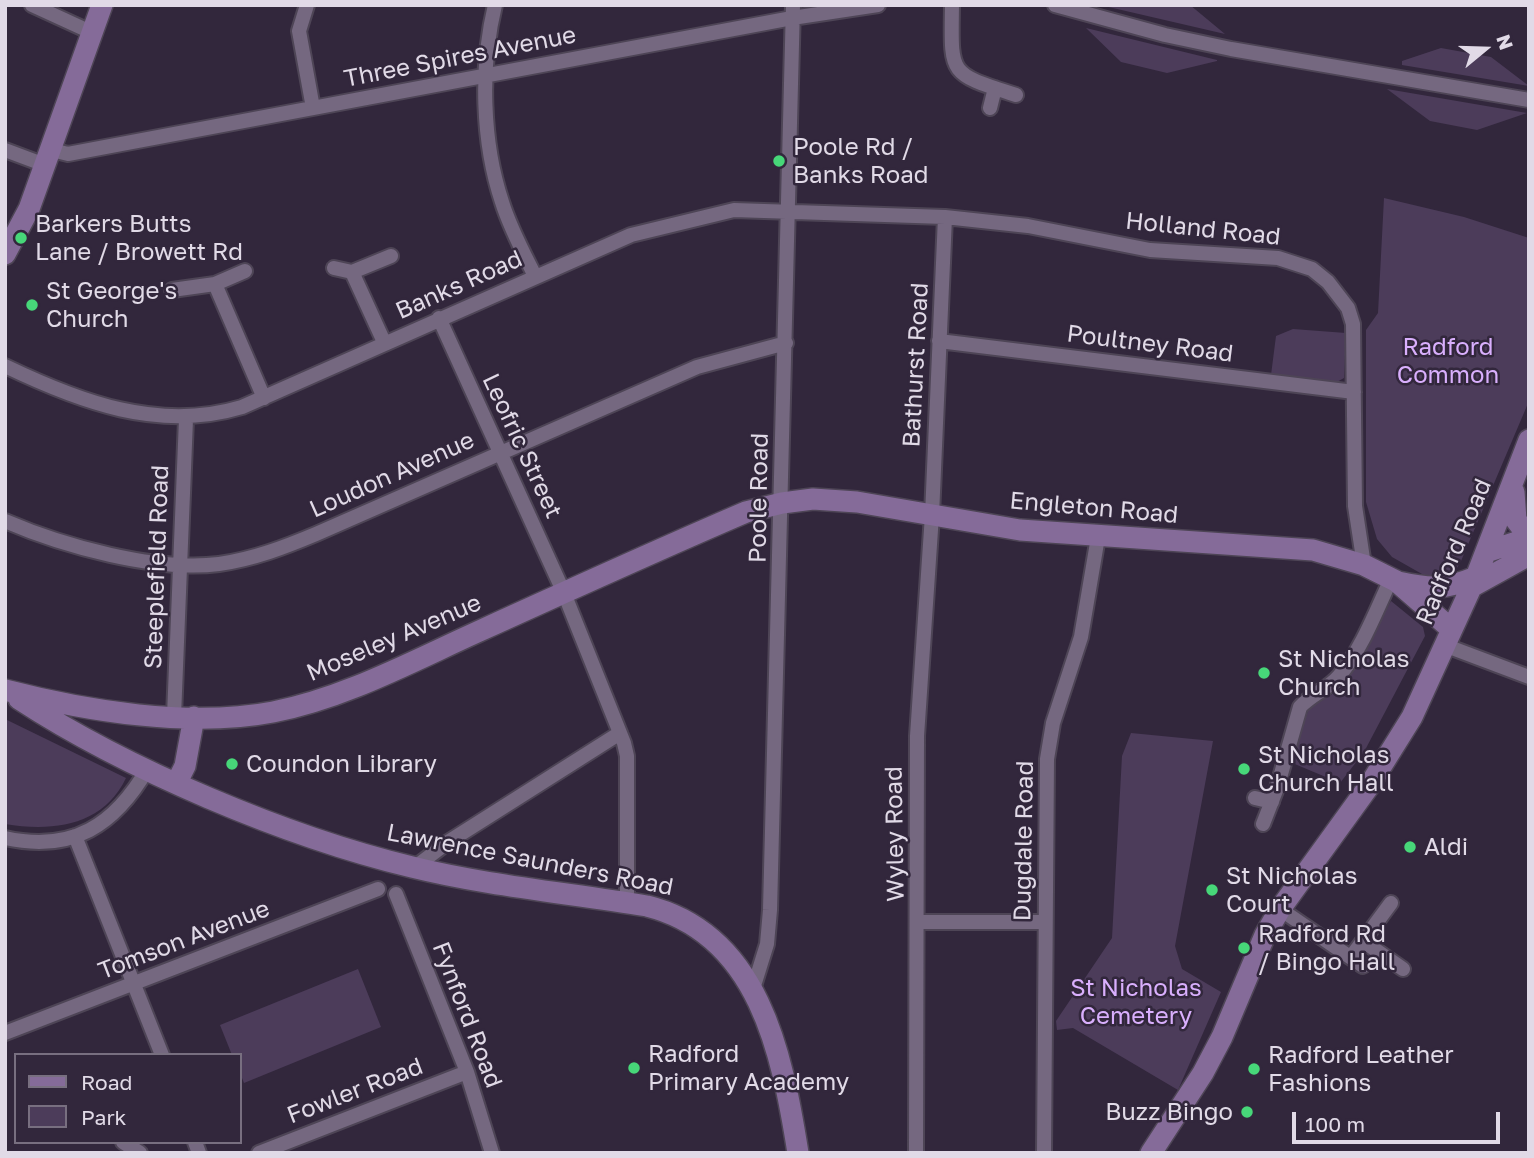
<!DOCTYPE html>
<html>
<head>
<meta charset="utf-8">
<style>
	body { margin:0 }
	#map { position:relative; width:1534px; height:1158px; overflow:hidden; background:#32273c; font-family:"Golos Text",sans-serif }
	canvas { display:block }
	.frame { position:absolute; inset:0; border:7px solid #e1dae7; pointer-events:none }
	.legend { position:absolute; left:14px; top:1053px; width:228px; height:91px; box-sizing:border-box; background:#32273c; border:2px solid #786f80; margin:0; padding:9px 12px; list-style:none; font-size:21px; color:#e1dae7 }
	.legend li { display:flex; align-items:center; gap:14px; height:35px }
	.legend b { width:35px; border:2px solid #786f80 }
	.north { position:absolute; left:1450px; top:14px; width:70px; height:70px; -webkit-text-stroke:5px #32273c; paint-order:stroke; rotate:71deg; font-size:19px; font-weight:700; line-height:28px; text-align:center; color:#e1dae7 }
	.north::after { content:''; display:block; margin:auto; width:24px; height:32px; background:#e1dae7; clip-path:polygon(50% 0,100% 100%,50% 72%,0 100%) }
	.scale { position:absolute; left:1292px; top:1112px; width:208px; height:32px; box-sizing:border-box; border:4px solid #e1dae7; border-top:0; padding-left:9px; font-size:21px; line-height:24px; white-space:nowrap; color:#e1dae7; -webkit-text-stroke:5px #32273c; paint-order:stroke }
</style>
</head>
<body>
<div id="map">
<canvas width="1534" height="1158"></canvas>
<div class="frame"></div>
<ul class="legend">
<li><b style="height:9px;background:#856b99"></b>Road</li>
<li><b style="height:19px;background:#4c3c5a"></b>Park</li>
</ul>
<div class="north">N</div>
<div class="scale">100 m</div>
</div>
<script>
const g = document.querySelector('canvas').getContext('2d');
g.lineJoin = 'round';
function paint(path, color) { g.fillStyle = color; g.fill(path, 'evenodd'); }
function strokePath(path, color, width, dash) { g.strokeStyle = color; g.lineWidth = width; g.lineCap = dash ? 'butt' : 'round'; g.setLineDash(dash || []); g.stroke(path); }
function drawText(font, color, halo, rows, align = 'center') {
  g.font = font + ' "Golos Text",sans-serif'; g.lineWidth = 5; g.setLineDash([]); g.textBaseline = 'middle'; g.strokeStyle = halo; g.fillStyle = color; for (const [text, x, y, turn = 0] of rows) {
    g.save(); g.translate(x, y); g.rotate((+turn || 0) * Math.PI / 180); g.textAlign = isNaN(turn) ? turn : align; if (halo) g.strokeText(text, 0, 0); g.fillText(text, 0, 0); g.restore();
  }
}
paint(new Path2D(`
	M1100 5H1190L1225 34Z
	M1086 28 1217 60V61L1167 73 1121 62Z
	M1441 48 1491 57 1529 86 1402 65V61Z
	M1387 89 1527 113 1477 130 1430 121Z
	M1384 198 1464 217 1529 238V401L1461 561 1457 568 1445 577 1429 578 1392 557 1377 539 1366 502V330L1378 313Z
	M1293 329 1346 333 1344 378 1335 383 1271 375 1276 336Z
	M1391 601 1423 627 1425 636 1364 752 1340 783 1290 762 1309 708 1344 687Z
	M5 719 126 778C103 826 53 832 5 824Z
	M1131 733 1213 741 1175 946 1182 969 1221 992 1178 1090 1073 1028 1057 1030 1056 1021 1112 938 1122 756Z
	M358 969 381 1027 244 1083 240 1073V1055H232L220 1025Z`), '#4c3c5a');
const street = new Path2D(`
	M32 5 93 33
	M307 5 299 31 313 108
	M495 5C480 67 482 142 502 202 510 228 523 252 535 276
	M952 5C951 76 948 73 1016 95
	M1055 5 1165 35 1231 49 1529 100
	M990 108 995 88
	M5 150 45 165
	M52 150 68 154 792 18 878 5
	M334 268 352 272 391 256
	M352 272 384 342
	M215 284 264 398
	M172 290 215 284 245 271
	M439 318 564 593 624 743 627 756V903
	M939 341 1354 392
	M5 366C80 402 159 432 242 407L631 235 734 210 945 217 1028 226 1150 250 1278 258 1312 269 1328 282 1348 308 1353 324 1355 506 1364 565
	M5 521C63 546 156 572 219 564 254 559 285 547 316 534L697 367 786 343
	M1444 645 1529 677
	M174 716 186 419
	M1255 798 1272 802
	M1263 824 1277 788 1300 707C1312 694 1328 689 1339 676 1362 649 1376 611 1391 579
	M75 836 162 1055
	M5 838C73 853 115 825 148 768
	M414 868 448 842 620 733
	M396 894 467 1072 492 1153
	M1280 909 1363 966
	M918 922H1045
	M1363 941 1403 969
	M1351 957 1391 903
	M753 989 767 944 770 910 793 5
	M5 1033 378 889
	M123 1142 140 1153
	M195 1142 199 1153
	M259 1153 467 1072
	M916 1153 917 736 932 515 945 217
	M1044 1153 1047 759 1053 723 1081 637 1098 537`);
const secondary = new Path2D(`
	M5 254 29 209 102 5
	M1514 492 1516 520 1529 537
	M1486 552 1529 538
	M1398 582C1430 589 1445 590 1476 577
	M1471 587 1529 555
	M5 690C86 711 190 728 273 712 344 698 409 663 475 633 565 592 655 551 746 512L782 503 813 499 857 502 1020 530 1313 550 1364 565 1396 581 1450 628
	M19 699C126 769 287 837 412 867 489 886 569 893 647 906 759 934 782 1053 798 1153
	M177 782 185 766 194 717
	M1151 1153 1203 1073 1222 1037 1265 935 1280 909 1369 786 1412 717 1476 577 1529 440`);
strokePath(street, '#4e4556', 18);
strokePath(secondary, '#4e4556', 24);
strokePath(street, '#756880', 14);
strokePath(secondary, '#856b99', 21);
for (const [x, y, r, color] of [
	[779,161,7,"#47d779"],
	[21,238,7,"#47d779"],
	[32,305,7,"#47d779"],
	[1264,673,7,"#47d779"],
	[232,764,7,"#47d779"],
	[1244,769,7,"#47d779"],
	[1410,847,7,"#47d779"],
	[1212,890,7,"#47d779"],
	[1244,948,7,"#47d779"],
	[634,1068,7,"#47d779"],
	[1254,1069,7,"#47d779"],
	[1247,1112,7,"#47d779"]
]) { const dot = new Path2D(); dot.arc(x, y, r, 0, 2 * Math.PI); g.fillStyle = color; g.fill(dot); strokePath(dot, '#32273c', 2.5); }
drawText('24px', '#e1dae7', '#32273c', [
	["Three Spires Avenue",460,57,-11],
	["Holland Road",1203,229,6],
	["Banks Road",459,285,-24],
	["Poultney Road",1150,344,7],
	["Bathurst Road",916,365,-87],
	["Leofric Street",522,446,65],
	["Loudon Avenue",392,475,-24],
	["Poole Road",759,498,-89],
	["Engleton Road",1094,508,5],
	["Radford Road",1454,552,-67],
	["Steeplefield Road",157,567,-88],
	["Moseley Avenue",394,638,-23],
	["Wyley Road",895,834,-91],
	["Dugdale Road",1024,841,-89],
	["Lawrence Saunders Road",530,860,11],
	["Tomson Avenue",184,940,-21],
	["Fynford Road",467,1015,69],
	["Fowler Road",355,1091,-21]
]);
drawText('24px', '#e1dae7', '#32273c', [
	["Poole Rd /",793,147],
	["Banks Road",793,175],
	["Barkers Butts",35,224],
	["Lane / Browett Rd",35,252],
	["St George's",46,291],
	["Church",46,319],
	["St Nicholas",1278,659],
	["Church",1278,687],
	["St Nicholas",1258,755],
	["Church Hall",1258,783],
	["Coundon Library",246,764],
	["Aldi",1424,847],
	["St Nicholas",1226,876],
	["Court",1226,904],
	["Radford Rd",1258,934],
	["/ Bingo Hall",1258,962],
	["Radford",648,1054],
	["Primary Academy",648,1082],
	["Radford Leather",1268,1055],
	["Fashions",1268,1083],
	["Buzz Bingo",1233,1112,"right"]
], 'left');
drawText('24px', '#d9affd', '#32273c', [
	["Radford",1448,347],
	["Common",1448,375],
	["St Nicholas",1136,988],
	["Cemetery",1136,1016]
]);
</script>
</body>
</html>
